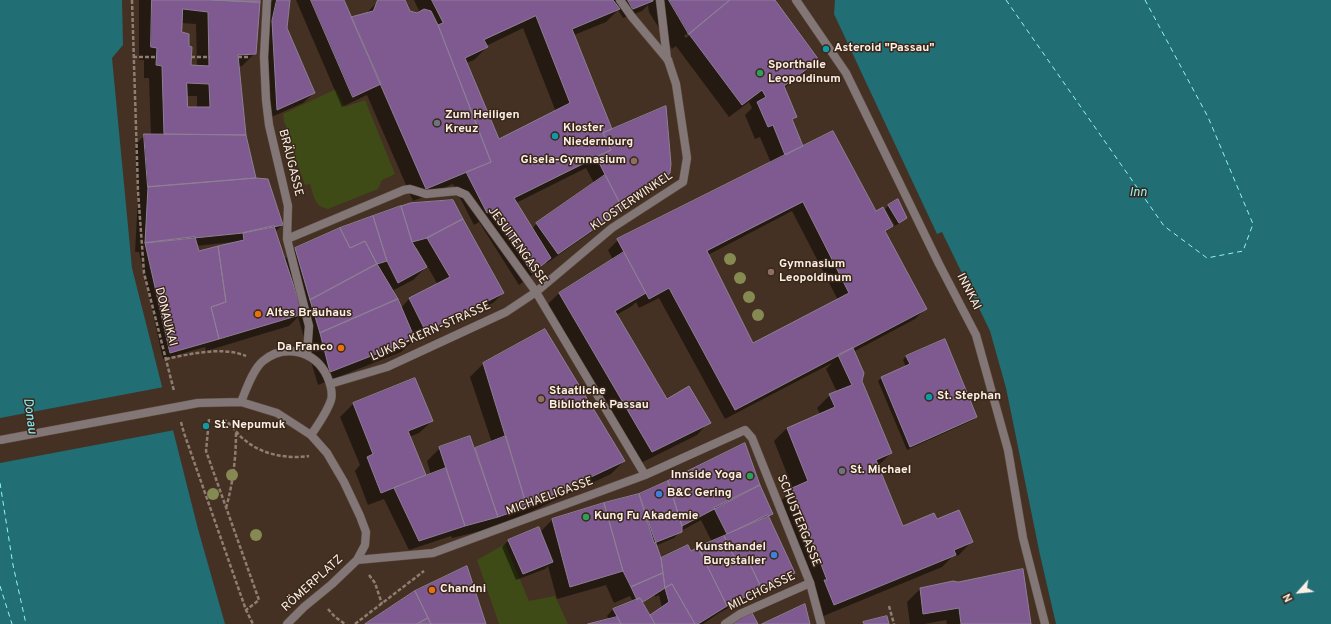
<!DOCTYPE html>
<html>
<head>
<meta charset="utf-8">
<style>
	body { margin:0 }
	#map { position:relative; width:1331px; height:624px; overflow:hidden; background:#443123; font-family:Overpass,sans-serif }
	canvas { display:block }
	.north { position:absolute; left:1279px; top:572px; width:40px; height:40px; -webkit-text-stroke:3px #392719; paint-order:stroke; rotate:243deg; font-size:11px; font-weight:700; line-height:16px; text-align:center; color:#fbefe6 }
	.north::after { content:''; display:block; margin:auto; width:14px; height:18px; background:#fbefe6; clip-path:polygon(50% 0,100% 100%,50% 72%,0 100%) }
</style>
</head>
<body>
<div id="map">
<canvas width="1331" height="624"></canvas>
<div class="north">N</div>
</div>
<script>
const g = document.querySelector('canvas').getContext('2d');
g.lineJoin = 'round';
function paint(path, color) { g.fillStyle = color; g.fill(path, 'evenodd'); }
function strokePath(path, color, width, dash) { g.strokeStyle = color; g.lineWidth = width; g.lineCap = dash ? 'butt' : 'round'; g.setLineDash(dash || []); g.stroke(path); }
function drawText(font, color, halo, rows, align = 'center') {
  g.font = font + ' Overpass,sans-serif'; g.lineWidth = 3; g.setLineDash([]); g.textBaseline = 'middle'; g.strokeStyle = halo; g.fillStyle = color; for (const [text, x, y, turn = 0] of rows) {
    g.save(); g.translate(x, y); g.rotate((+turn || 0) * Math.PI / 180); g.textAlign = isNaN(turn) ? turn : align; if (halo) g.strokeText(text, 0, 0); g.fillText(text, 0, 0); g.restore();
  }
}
paint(new Path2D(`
	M336 89 345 107 365 100 395 174 382 180 378 189 328 209C314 206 314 197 310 184L305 185 288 140 290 137 284 121 283 114Z
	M505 544 529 601 555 596 568 624H499L477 560Z`), '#3e4b17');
paint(new Path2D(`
	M0 0H122L123 45 112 58 132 268 198 529 225 624H0Z
	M835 0H1331V624H1056L1040 555 1006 388 990 331 942 232 937 234 834 14Z`), '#216e74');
paint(new Path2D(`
	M164 387 175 430 0 463V418Z`), '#443123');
paint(new Path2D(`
	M139 0H259L255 53 242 66 238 67 245 136 255 179 282 225 275 232 284 260 295 248 402 207 503 293 493 303 416 341 415 339 401 352 318 385 298 317 289 326 206 351 205 347 163 359 139 252H135L138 198 135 145 145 135H151L149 78H144V60H139ZM181 23 196 24 197 66H190L188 47 181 32ZM186 96H197V108H187ZM233 242V244L198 252 196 246ZM415 248H417L438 285 409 299 401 308 392 291 413 280 426 267Z
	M273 0H289L286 28 314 93 303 103 267 119 262 32 269 4Z
	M296 0H343L351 19 366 14 379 0H404L409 12 417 14 420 13 414 0H728L684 36 686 38 731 0H774L818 60 805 72 784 88 795 117 792 120 803 147 892 226 885 233 925 309 915 319 853 352 861 381 891 453 878 466 902 528 936 520 971 542 959 555 952 557 942 567 821 617 780 502 793 489 774 441 787 428 820 414 817 408 830 395 837 392 826 369 832 363 725 419 659 298 639 308 636 302 632 306 616 315 667 401 709 422 697 435 639 464 546 306 559 293 613 260 608 250 618 240 771 163 760 137 755 139 745 115 752 108 749 102 729 117 676 46 672 49 649 12 648 5 642 11 623 18 618 10 606 22 574 35 612 130 663 180 652 190 547 263 546 261 537 271 519 285 479 222 474 225 453 184 413 201 367 95 342 107ZM523 28 556 112 498 140 466 63 474 60 487 47 486 46ZM586 168 594 183 537 223 532 229 516 203ZM792 211 838 300 753 344 708 255Z
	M888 206 906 218 895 226 885 209Z
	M545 330 624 461 611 474 513 520 485 530 452 538 451 536 409 550 384 499 368 505 355 471 360 465 340 417 353 404 415 379 432 421 419 433 409 437 425 475 421 479 431 475 427 461 440 448 474 450 492 443 470 377 483 364Z
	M945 340 976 417 973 420 907 450 878 381 881 378 906 367 903 360 906 356Z
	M759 486 771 514 768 517 794 573 781 586 749 601 748 598 719 613 703 624H593L609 620 607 616 613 609 633 602 630 596 614 603 606 585 557 599 548 566 545 569 516 580 502 547 509 540 540 532 552 520 604 504ZM701 520 712 542 691 553 660 560 655 546 674 538 681 531ZM655 595V597L659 595 662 608 649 616 642 603Z
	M953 582 958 583 1030 624H947L946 620 924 624H910L907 602 920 589Z`), '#0007');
strokePath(new Path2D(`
	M1006 0 1164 226 1207 258 1243 251 1253 224 1208 117 1145 0
	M0 483 13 565 26 624
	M0 586 12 624`), '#8ef5ff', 1, [5, 4]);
const building = new Path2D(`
	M152 0H213L260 2 256 54 238 55 246 135 164 134 162 66 156 65 157 48 151 47ZM183 9 208 12 209 66 191 65 192 47 189 46V34L182 32ZM187 83 209 84 210 107H188Z
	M213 0H260V2Z
	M277 0H290L287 28 315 93 277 110 272 21Z
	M311 0H344L381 84 353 97Z
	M378 0H405L410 11 417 13 424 9 431 11 438 25 491 162 426 189 351 17 373 11Z
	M432 0H613L620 9 572 29 612 129 603 133 611 150 514 198 551 258 532 273 492 210 487 213 466 172 491 162 438 25 443 23ZM536 16 570 103 499 139 465 58 488 47 484 40Z
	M628 0H653V1L633 9Z
	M669 0H730L689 34Z
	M730 0H775L819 60 784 86 797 117 792 119 803 146 785 155 773 125 768 127 757 102 766 97 762 90 742 105 689 34Z
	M666 106 671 164 670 173 664 180 623 209 596 157 611 150 603 133Z
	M833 131 876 211 883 207 893 226 885 231 927 309 735 410 669 288 649 299 617 239ZM803 202 849 293 753 343 707 251Z
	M144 134 246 135 256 178 148 187Z
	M605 175 623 209 558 254 536 223Z
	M256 178 268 179 283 225 243 233 145 243 148 187Z
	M898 199 907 218 899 223 888 205Z
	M453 200 463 219 427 238 412 242 401 206 410 203Z
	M401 206 412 242 427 267 398 283 387 261 373 216Z
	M373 216 387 261 377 264 365 241 350 248 340 228Z
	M463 219 504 293 426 332 409 298 450 277 427 238Z
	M274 226 303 314 219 339 211 307 226 302 218 246 244 240 243 233Z
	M340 228 350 248 365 241 377 264 310 300 295 248Z
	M195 237 199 251 218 246 226 302 211 307 219 339 170 353 145 243Z
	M624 252 646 293 615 311 667 399 689 386 711 423 652 452 559 293Z
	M377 264 398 299 320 333 310 300Z
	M398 299 415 339 330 372 320 333Z
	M545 329 625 461 527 507 483 363Z
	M945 339 977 417 910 447 881 377 910 364 906 356Z
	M853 348 864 373 862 381 892 453 876 460 903 526 934 513 937 519 959 510 973 542 954 550 956 555 834 605 824 580H827L792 488 808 481 787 428 835 407 829 394 852 385 838 355Z
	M415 378 433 421 408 431 426 475 381 493 367 457 373 454 353 403Z
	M470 436 498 517 465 526 439 447Z
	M506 436 527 507 498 517 475 448Z
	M745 443 760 485 682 526 668 481Z
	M446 468 465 526 419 541 394 488Z
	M668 481 682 526V532L654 543 639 494Z
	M760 485 773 514 727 534 714 508Z
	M639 494 661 558 663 573 631 587 623 571 604 503Z
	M604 503 623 571 570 587 552 519Z
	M768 515 795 573 762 589 747 558 737 563 724 536Z
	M539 527 553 562 523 574 508 540Z
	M724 536 737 563 747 558 762 589 727 606 698 547Z
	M688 545 691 551 698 547 727 606 698 624H695L672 584 665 588 661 558Z
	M467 566 486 624H431L415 591Z
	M1023 569 1031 624H961L959 608 923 614 920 588 953 581 958 582Z
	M663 573 665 588 643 602 640 598 637 600 631 587Z
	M672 584 695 624H655L650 615 669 602 665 588Z
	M415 591 428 618 417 624H365Z
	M640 598 655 624H621L613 609Z
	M805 604 810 624H762Z
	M751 611 758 624H731Z
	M887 616 889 624H864L863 622Z
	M617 617 621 624H588Z
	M428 618 431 624H417Z`);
paint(building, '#7e5a90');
strokePath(building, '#8d7f94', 1);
const service = new Path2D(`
	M620 0 632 17 668 60
	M660 0 667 59`);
const pedestrian = new Path2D(`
	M796 0 846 73 939 264 976 335 1008 450 1023 538 1045 624
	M725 624 740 614 810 583`);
const minor = new Path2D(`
	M267 0 264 57 266 100 269 125 288 206 287 239 309 326 307 354
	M287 239 404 190 410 189 426 194 457 191 466 195 536 292 645 475
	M330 384 387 367 506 312 536 292 612 228 683 182 687 158 676 84 668 60
	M241 402C246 390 253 369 263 361 285 343 315 351 327 376 330 383 333 393 331 400 327 412 318 425 311 435
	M198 403 241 402 277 413 311 435 327 453 344 482 360 516 366 532 365 545 357 560 332 584 304 607 287 624
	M357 560 433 553 645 475 745 430 752 438 810 583 821 624`);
strokePath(service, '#614f42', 9);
strokePath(pedestrian, '#614f42', 9);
strokePath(minor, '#614f42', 9);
strokePath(new Path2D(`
	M132 0 138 191 144 273 174 391
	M133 57H157
	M191 57H210
	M238 57H248
	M166 359C190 354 223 346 246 356
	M209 419 206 451 259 600 246 610
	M223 419C232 424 237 435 246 441 263 455 288 459 309 456
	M181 422 184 433 246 610 253 624
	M226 508C233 483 236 458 236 432
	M369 575 375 583 382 604
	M889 606 894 624
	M328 609 335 617 345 624
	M355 624 424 571`), '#8e7e72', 2.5, [4, 2]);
strokePath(service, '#827677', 8);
strokePath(pedestrian, '#827677', 8);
strokePath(minor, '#827677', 8);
const minorBridge = new Path2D(`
	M0 440 198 403`);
strokePath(minorBridge, '#614f42', 9, []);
strokePath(minorBridge, '#827677', 8);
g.fillStyle = '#848a51';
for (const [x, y] of [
	[730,259],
	[740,278],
	[749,297],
	[758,315],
	[232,475],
	[213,494],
	[256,535]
]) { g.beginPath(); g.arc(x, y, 6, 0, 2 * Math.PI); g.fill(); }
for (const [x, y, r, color] of [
	[826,49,4,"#0f9aa8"],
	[760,73,4,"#2e9e5b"],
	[437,123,4,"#6b7280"],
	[555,136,4,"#0f9aa8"],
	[634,161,4,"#8d6e63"],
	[771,272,4,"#8d6e63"],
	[258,314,4,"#e8710a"],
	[341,348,4,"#e8710a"],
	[929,397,4,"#0f9aa8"],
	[541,399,4,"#8d6e63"],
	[206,426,4,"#0f9aa8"],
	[842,471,4,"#6b7280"],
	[750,476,4,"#2e9e5b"],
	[659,494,4,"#3f7fe0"],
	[586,517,4,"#2e9e5b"],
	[774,555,4,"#3f7fe0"],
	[432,590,4,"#e8710a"]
]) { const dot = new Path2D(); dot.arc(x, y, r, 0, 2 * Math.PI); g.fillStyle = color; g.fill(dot); strokePath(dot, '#392719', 1.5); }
drawText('bold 12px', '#fbefe6', '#392719', [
	["Asteroid \"Passau\"",834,49],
	["Sporthalle",768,66],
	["Leopoldinum",768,80],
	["Zum Heiligen",445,116],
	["Kreuz",445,130],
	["Kloster",563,129],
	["Niedernburg",563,143],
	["Gisela-Gymnasium",626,161,"right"],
	["Gymnasium",779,265],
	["Leopoldinum",779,279],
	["Altes Bräuhaus",266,314],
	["Da Franco",333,348,"right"],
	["Staatliche",549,392],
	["Bibliothek Passau",549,406],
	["St. Stephan",937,397],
	["St. Nepumuk",214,426],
	["St. Michael",850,471],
	["Innside Yoga",742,476,"right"],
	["B&C Gering",667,494],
	["Kung Fu Akademie",594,517],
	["Kunsthandel",766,548,"right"],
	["Burgstaller",766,562,"right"],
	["Chandni",440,590]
], 'left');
drawText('12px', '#fbefe6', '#392719', [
	["BRÄUGASSE",290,163,76],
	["KLOSTERWINKEL",632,202,-34],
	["JESUITENGASSE",517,246,54],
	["INNKAI",968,292,63],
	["DONAUKAI",165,317,76],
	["LUKAS-KERN-STRASSE",431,332,-24],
	["MICHAELIGASSE",550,497,-20],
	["SCHUSTERGASSE",798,521,68],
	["RÖMERPLATZ",313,584,-42],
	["MILCHGASSE",762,592,-26]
]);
drawText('italic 13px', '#8ef5ff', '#392719', [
	["Inn",1138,193],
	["Donau",29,416,82]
]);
</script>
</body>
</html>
